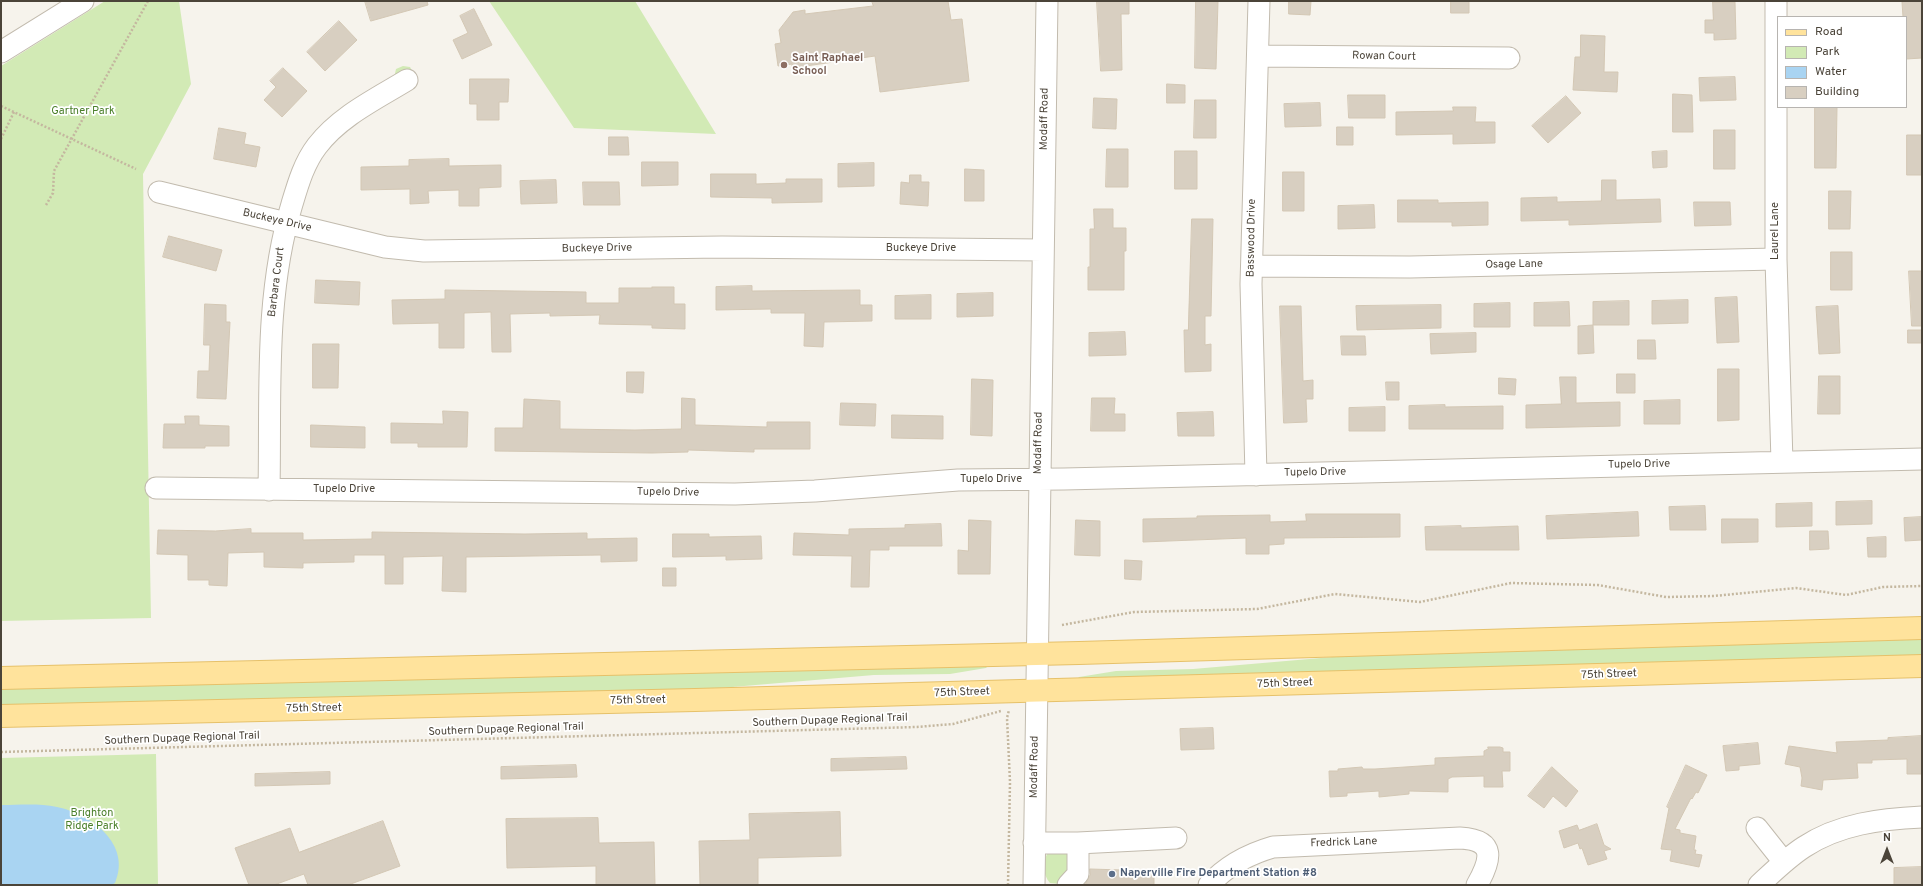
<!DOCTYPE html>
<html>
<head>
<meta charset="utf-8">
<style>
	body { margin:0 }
	#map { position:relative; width:1923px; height:886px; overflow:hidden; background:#f6f3ec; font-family:Overpass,sans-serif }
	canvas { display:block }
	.frame { position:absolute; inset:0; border:2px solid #4b4439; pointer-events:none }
	.legend { position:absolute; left:1777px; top:16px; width:130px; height:92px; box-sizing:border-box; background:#fff; border:1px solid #b7b4b0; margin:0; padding:5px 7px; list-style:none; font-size:12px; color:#4b4439 }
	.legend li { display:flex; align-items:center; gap:8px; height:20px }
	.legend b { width:20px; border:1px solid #b7b4b0 }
	.north { position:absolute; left:1867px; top:830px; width:40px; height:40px; -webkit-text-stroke:3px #fff; paint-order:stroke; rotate:0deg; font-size:11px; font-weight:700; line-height:16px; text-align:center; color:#4b4439 }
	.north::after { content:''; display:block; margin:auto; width:14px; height:18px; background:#4b4439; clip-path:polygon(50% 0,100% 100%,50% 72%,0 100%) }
</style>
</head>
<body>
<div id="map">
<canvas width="1923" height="886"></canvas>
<div class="frame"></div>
<ul class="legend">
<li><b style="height:5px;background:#ffe39c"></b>Road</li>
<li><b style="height:11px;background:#d2eab5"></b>Park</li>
<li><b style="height:11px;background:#a9d4f2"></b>Water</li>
<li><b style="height:11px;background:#d8cfc1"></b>Building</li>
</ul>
<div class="north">N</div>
</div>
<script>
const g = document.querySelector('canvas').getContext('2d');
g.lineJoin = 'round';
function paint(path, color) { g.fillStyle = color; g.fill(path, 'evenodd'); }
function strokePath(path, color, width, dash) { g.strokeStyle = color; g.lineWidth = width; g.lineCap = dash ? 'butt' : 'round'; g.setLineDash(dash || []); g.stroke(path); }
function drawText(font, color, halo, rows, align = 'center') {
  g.font = font + ' Overpass,sans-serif'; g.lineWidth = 3.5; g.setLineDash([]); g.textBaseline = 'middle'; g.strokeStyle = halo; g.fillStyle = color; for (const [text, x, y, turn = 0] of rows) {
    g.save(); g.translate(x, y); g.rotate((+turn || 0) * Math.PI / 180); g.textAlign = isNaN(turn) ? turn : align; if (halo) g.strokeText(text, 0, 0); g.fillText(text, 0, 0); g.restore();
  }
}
paint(new Path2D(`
	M105 1H179L191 84 143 174 151 618 1 621V66Z
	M489 1H635L716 134 574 128Z
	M403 66 410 67 415 76 394 78 396 69Z
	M1922 637V657L1077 680 1079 677 1116 671 1193 669 1379 653Z
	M988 666 986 668 950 674 874 675 685 691 1 707V687Z
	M156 754 158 885H1V758Z
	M1050 850 1070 852 1071 874 1061 884 1050 883C1042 875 1042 858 1050 850Z`), '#d2eab5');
paint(new Path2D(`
	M1 805C19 805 39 803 57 807 91 814 132 844 115 883L111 885H1Z`), '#a9d4f2');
const building = new Path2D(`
	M365 1H427L428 5 371 21Z
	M872 1H948L951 20 962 19 969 81 880 92 875 56 792 68V64L778 66 775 44 781 43 779 30 793 12 805 10V14L873 6Z
	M1097 1H1129V14H1121L1122 70 1101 71Z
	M1196 1H1218L1216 69 1195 68Z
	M1289 1H1311L1310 15 1289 14Z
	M1451 1H1469V13H1451Z
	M1922 1V58L1906 59V17H1903L1902 2Z
	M1713 2H1735L1736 39 1714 40V33H1705V20H1713Z
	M474 9 492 45 462 59 453 40 468 33 460 16Z
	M339 21 357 40 325 71 307 52Z
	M1581 35 1605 36 1604 72H1618L1617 92 1573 90 1575 57H1580Z
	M283 68 307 91 282 117 264 100 276 87 270 81Z
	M1735 77 1736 100 1700 101 1699 78Z
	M470 79H509L508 102H499V120H477V104H470Z
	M1167 84 1185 85V103H1167Z
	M1673 94 1692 95 1693 132H1673Z
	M1348 95H1385V118H1349Z
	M1566 96 1581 113 1548 143 1532 126Z
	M1094 98 1117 99 1116 129 1093 128Z
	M1195 100H1216V138H1194Z
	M1320 103 1321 126 1285 127 1284 104Z
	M1453 107H1476L1475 122H1495V143L1453 144V134L1396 135V112L1453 111Z
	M1815 107H1837L1836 168H1815Z
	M1337 127H1353V145H1337Z
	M219 128 246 133 244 144 260 147 256 167 214 159Z
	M1714 130H1735V169H1714Z
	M1907 135H1922V175H1907Z
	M609 137H628L629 155H609Z
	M1107 149H1128V187H1106Z
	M1175 151H1197V189H1175Z
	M1667 151V167L1653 168 1652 152Z
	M449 159V166L501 165V187L479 188V206H459V190L428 191 429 203 410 204V189L361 190V167L409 166V160Z
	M642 162H678V185L642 186Z
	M874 163V186L838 187V164Z
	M965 169 984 170V201H965Z
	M1283 172H1304V211H1283Z
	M711 174H756V184L786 183V179H822V202L772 203V198L711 197Z
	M910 175H921V182H929L928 206 900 204 901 182 909 183Z
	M556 180 557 203 521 204 520 181Z
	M1602 180H1616V200L1660 199 1661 222 1569 225V220L1521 221V198L1557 197V202L1601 201Z
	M583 182H619L620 205H584Z
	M1829 191H1851L1850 229H1829Z
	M1398 200H1438V203L1488 202V225L1452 226V222H1398Z
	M1694 202H1730L1731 225 1695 226Z
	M1374 205 1375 228 1338 229V206Z
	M1094 209H1113V228H1126V251H1124V290H1088V267H1090V229H1094Z
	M1192 219H1213L1211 316H1205V345L1211 344V371L1185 372 1184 330H1188Z
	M169 236 222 250 216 271 163 257Z
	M1831 252H1852V290H1831Z
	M1909 271H1922V326H1912Z
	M316 280 360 282 359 305 315 303Z
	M752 286V291L860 290V305H872V321L824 322 823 347 804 346 805 313H771V309L716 310V287Z
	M652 287H674V304H685V329L652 328V325L599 324 600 315 550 316V313L510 314 511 352H492L491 312 464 313V348H439V323L393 324 392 300 445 299V290L586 292V303H619V288H652Z
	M993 293V316L957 317V294Z
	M931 295V319H895V296Z
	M1737 297 1739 342 1717 343 1715 298Z
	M1688 300V323L1652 324V301Z
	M1629 301V325H1593L1594 353 1578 354V326L1593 325V302Z
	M1569 302 1570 326H1534V303Z
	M1510 303V327H1474V304Z
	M205 304 226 305V322H230L226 399 197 398 198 371H209L210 345H204Z
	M1441 305V328L1357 330 1356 306Z
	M1280 306H1301L1303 381 1313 380V399H1306L1307 422 1284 423Z
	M1838 306 1840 353 1819 354 1816 307Z
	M1908 330H1922V343H1908Z
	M1125 332 1126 355 1089 356V333Z
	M1476 333V352L1431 354 1430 334Z
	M1341 336H1365L1366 355H1342Z
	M1638 340H1655L1656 359H1638Z
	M313 344H339L338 388H313Z
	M1718 369H1739V420L1718 421Z
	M627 372H644L643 393 627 392Z
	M1617 374H1635V393H1617Z
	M1819 376H1840V414H1818Z
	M1560 377H1576V403L1620 402V426L1526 428V405L1561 404Z
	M1499 378 1516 379 1515 395 1499 394Z
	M972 379 993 380 992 436 971 435Z
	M1386 382H1399V400H1387Z
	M682 398 695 399V425L767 427V422H810V449H754V452L688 450V452L652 453 495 451V428H523L524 399 560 401V429L635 430 681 429Z
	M1092 398H1115L1114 414H1125V431H1091Z
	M1680 400V424H1644V401Z
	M841 403 876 404 875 426 840 425Z
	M1445 405V407L1503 406V429H1409V406Z
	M1385 407V431H1349V408Z
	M443 411 468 412 467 447H418V443H391V423L443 424Z
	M1213 412 1214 436H1178L1177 413Z
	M892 415 943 416V439L892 438Z
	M185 416H199V425L229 426V446H205V448H163L164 424H185Z
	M311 425 365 427V448L311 447Z
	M1872 501V524L1836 525V502Z
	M1812 503V526L1776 527V504Z
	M1705 506 1706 530H1670L1669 507Z
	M1638 512 1639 536 1547 539 1546 516Z
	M1306 514H1400V537L1284 538V544L1269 545V554H1246V538L1143 542V519L1197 518V516L1270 515V522L1306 521Z
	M1922 517V540L1905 541 1904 518Z
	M1722 519H1758V542L1722 543Z
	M969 520 991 521 990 574H958V550L968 551Z
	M1076 520 1100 521V556L1075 555Z
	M941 524 942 546H889V550H870L869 587H851L852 556 793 555 794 533 849 535V529L905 528V525Z
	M1461 526V528L1518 526 1519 550H1426L1425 527Z
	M251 529V533H303V540L372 539V532L525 534 587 533V539L637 538V561L601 562V555L466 557V592L442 591 443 556 403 557V584H385V555H354V562L303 563V568L264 567V552L228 553 227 586 209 585V580H188V555L157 554 158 530 215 531Z
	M1810 531H1828L1829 549 1810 550Z
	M673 534H709V537L761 536 762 559 726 560V556L673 557Z
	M1886 537V557H1868L1867 538Z
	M1125 560 1142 561 1141 580 1125 579Z
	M663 568H676V586H663Z
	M1213 728 1214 749 1181 750 1180 729Z
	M1922 736V774H1907V759L1872 760V763H1857L1858 778 1823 780 1822 790 1801 786 1802 778 1800 767 1785 764 1789 746 1837 753 1836 742 1888 740V738Z
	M1758 743 1760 764 1739 766V770L1726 771 1723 746Z
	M1488 747H1500L1503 748V752H1510V771H1502L1503 787H1484V776L1452 777 1448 779V792L1409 791V794L1379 797V791L1347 793V796L1330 797 1329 771H1338V769L1362 767 1363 769H1375L1435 765V758L1484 756V751L1488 749Z
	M906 757 907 769 831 771V759Z
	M576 765 577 777 501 779V767Z
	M1686 765 1707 775 1698 793 1696 792 1692 799 1691 798 1675 829 1680 830V833L1696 836 1694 850H1696L1695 854 1702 855 1699 867 1670 861 1672 850 1661 849 1669 808 1667 807Z
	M1552 767 1578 791 1566 807 1553 796 1544 808 1528 796Z
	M330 772V784L255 786V774Z
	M840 812 841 856 758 858V885H700L699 841 750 840 749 814Z
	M598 818 599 843 654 842 655 885H596V866L507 868 506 819Z
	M383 821 400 866 348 885H308L304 874 274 885H249L235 848 290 828 299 852Z
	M1597 824 1604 845 1611 849 1604 851 1607 859 1588 865 1582 848 1580 849 1578 843 1564 848 1559 831 1577 825 1579 830Z
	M1922 867V885H1894V868Z
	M1090 869 1154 871V885H1085L1090 875Z`);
paint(building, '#d8cfc1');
strokePath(building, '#d3c7b4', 1);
const minor = new Path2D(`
	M1776 1V259L1782 462
	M1 52 83 1
	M1259 56 1509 58
	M159 192 385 247 424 251 722 247 1043 250
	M1252 266 1410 267 1776 259
	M1256 475 1251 284 1259 1
	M156 488 735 494 815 491 958 480 1064 479 1922 459
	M269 490C271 394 264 297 292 204 298 184 304 163 317 146 340 116 376 99 407 80
	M1757 828 1784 862
	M1034 843H1078V874L1068 885
	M1078 843 1176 838
	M1034 885 1047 1
	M1209 885C1226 866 1249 854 1273 847L1460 838C1497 840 1491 860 1477 885
	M1759 885C1773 872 1787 858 1804 847 1839 824 1880 819 1922 817`);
const major = new Path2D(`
	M1 678 1079 653 1922 628
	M1 716 695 700 1922 666`);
strokePath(minor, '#c2bbae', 23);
strokePath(major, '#e6c16a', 24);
strokePath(new Path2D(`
	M1 106 136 169
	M1 139 14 112
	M46 205 53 193 54 171 148 1
	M1062 625 1134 612 1257 609 1335 594 1420 602 1511 583 1598 585 1666 597 1714 596 1796 588 1846 595 1883 587 1922 586
	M1 752 917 727 953 724 1001 711
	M1008 885 1010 782 1007 718 1009 710`), '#c4b79f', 2.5, [2, 2]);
strokePath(minor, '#fff', 21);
strokePath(major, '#ffe39c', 22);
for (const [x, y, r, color] of [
	[784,65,4,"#8d6e63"],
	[1112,874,4,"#5c6f8a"]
]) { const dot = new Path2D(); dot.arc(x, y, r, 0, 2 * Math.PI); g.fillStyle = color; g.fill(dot); strokePath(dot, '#fff', 1.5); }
drawText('11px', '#4b4439', '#fff', [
	["Rowan Court",1384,57,1],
	["Modaff Road",1045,119,-89],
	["Buckeye Drive",277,221,13],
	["Laurel Lane",1776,231,-90],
	["Basswood Drive",1252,238,-89],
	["Buckeye Drive",597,249,-1],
	["Buckeye Drive",921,249],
	["Osage Lane",1514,265,-1],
	["Barbara Court",277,282,-83],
	["Modaff Road",1039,443,-89],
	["Tupelo Drive",1639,465,-1],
	["Tupelo Drive",1315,473,-1],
	["Tupelo Drive",991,480],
	["Tupelo Drive",344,490],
	["Tupelo Drive",668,493,1],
	["75th Street",1609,675,-2],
	["75th Street",1285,684,-2],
	["75th Street",962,693,-2],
	["75th Street",638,701,-1],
	["75th Street",314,709,-1],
	["Southern Dupage Regional Trail",830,721,-2],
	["Southern Dupage Regional Trail",506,730,-2],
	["Southern Dupage Regional Trail",182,739,-2],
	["Modaff Road",1035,767,-89],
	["Fredrick Lane",1344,843,-2]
]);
drawText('bold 11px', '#785e54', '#fff', [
	["Saint Raphael",792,59],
	["School",792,72]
], 'left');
drawText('11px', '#4a7f2a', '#fff', [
	["Gartner Park",83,112],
	["Brighton",92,814],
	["Ridge Park",92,827]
]);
drawText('bold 11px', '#4e5e75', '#fff', [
	["Naperville Fire Department Station #8",1120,874]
], 'left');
</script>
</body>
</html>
